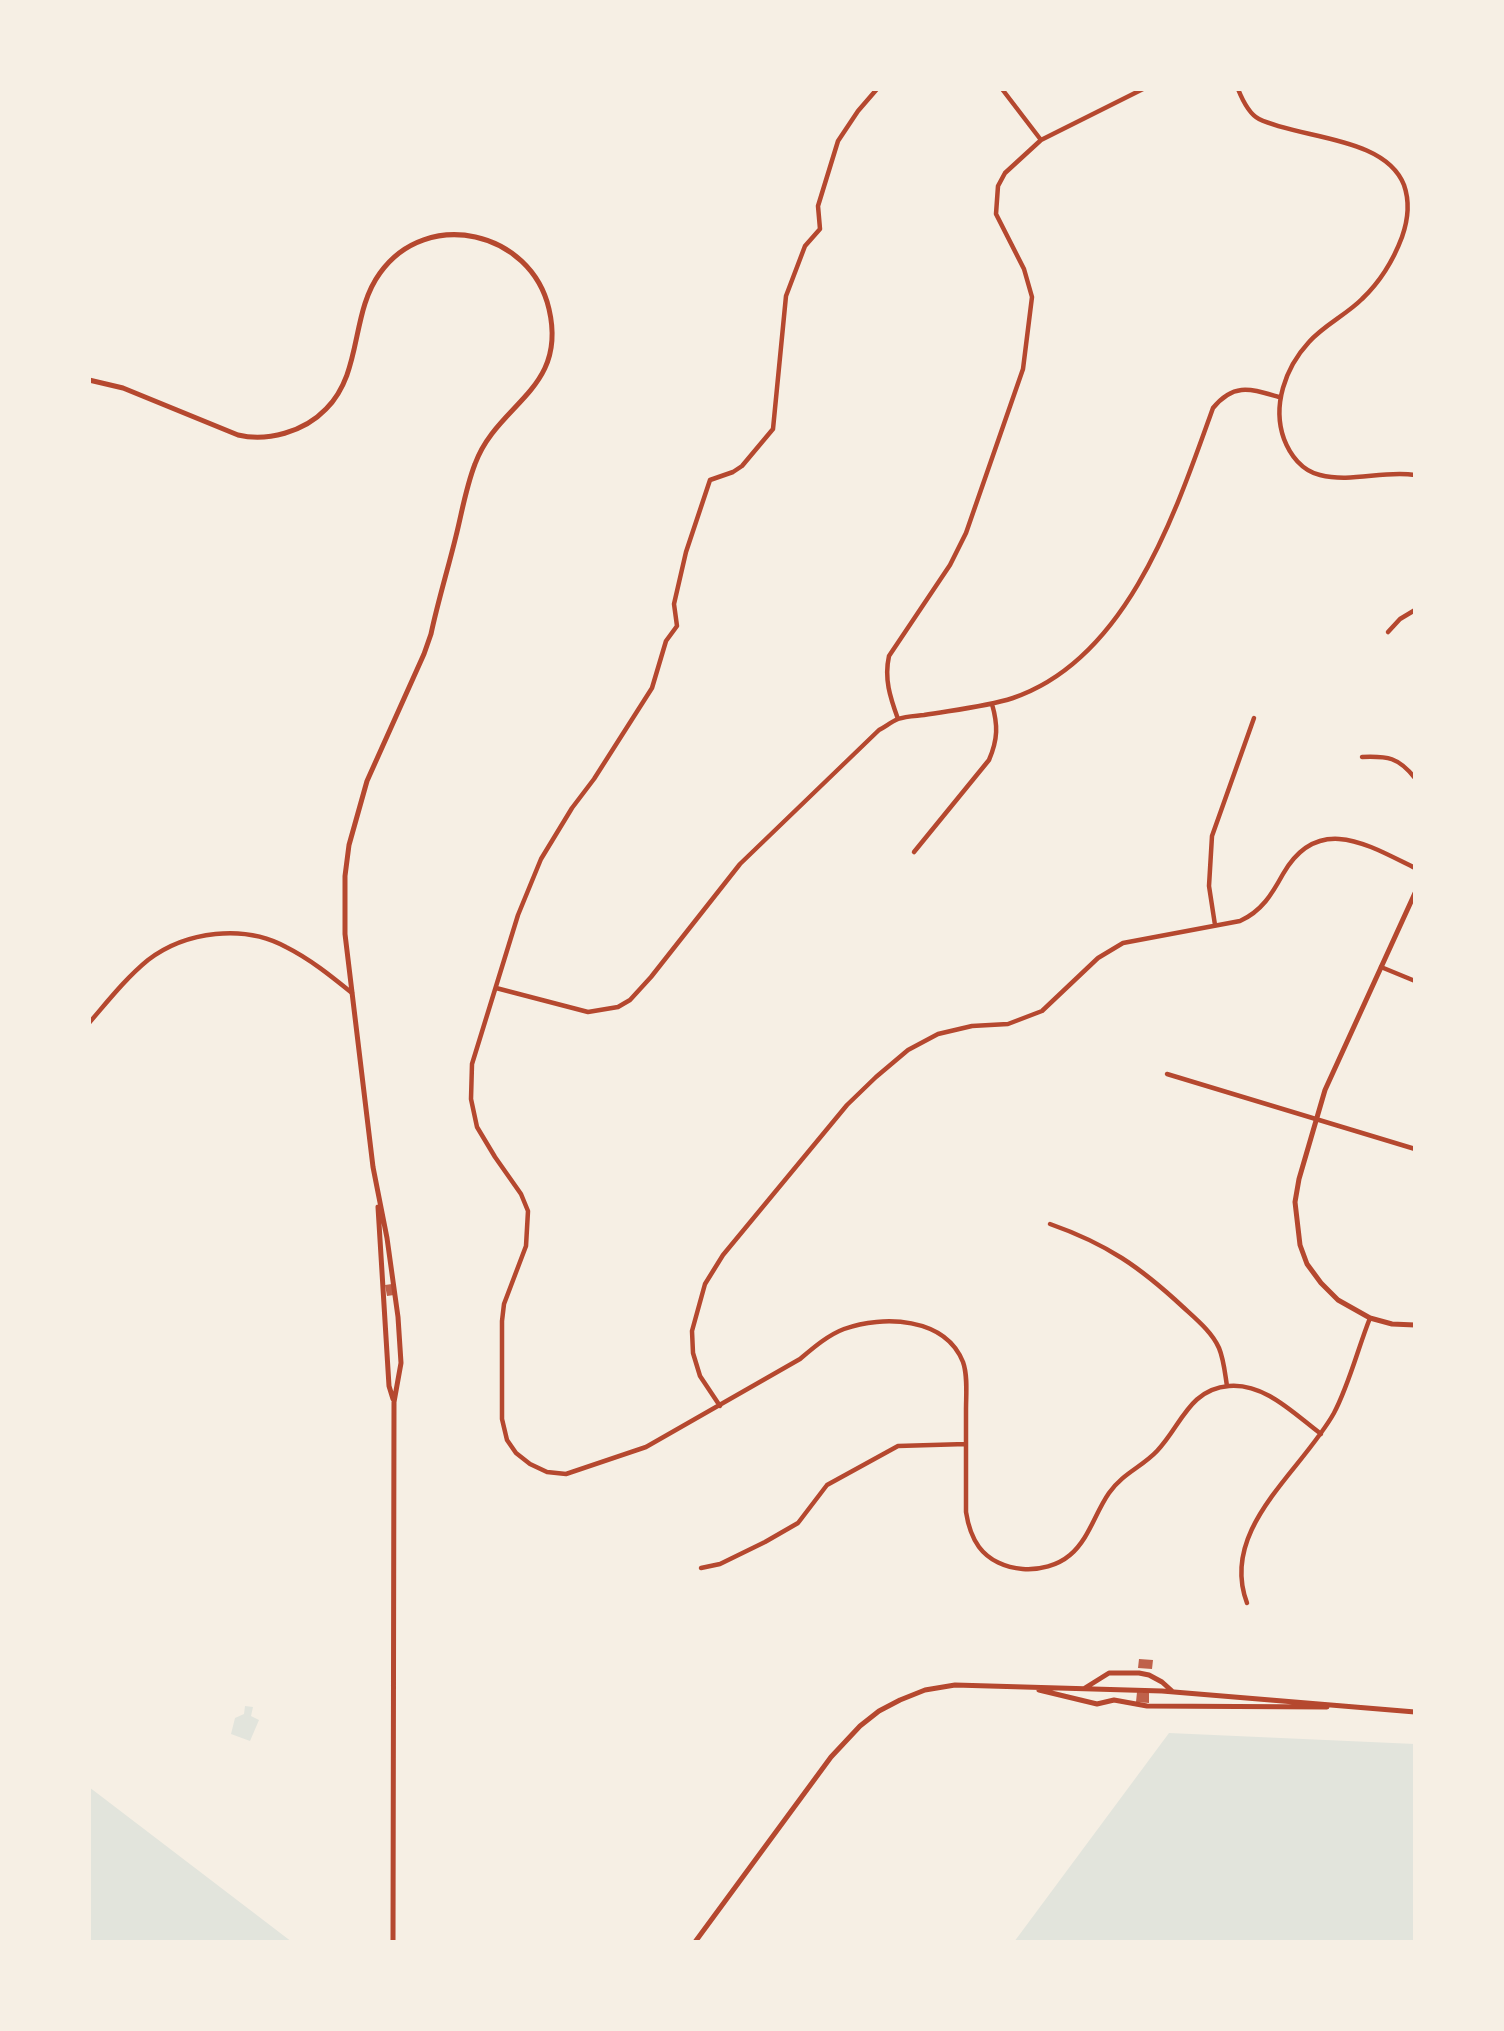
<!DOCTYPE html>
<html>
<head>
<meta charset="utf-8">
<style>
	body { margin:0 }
	#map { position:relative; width:1504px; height:2031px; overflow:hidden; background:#f6efe4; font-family:"DM Sans",sans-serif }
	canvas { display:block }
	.frame { position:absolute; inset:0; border:91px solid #f6efe4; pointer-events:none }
</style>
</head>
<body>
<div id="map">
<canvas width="1504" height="2031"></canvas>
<div class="frame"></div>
</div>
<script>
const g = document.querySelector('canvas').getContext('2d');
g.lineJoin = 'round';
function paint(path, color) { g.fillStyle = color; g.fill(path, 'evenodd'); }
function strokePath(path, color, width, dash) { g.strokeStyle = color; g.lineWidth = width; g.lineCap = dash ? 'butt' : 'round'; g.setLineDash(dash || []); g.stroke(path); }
paint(new Path2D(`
	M245 1706 253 1707 251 1716 259 1720 250 1741 231 1734 235 1718 244 1714Z
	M1169 1733 1415 1744V1942H1014Z
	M89 1787 292 1942H89Z`), '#e2e4dc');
paint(new Path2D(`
	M392 1284 394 1295 387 1296 385 1285Z
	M1139 1659 1153 1660 1152 1669 1138 1668Z
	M1137 1692 1149 1693V1703L1136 1702Z`), '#bf614a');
strokePath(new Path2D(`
	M877 89 858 111 838 141 818 206 820 229 805 246 786 296 773 429 742 466 733 472 710 480 686 552 674 604 677 626 666 641 652 688 594 779 572 808 541 859 518 915 472 1064 471 1099 477 1127 495 1157 521 1194 528 1211 526 1246 504 1304 502 1321V1419L507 1440 516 1453 530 1464 547 1472 566 1474 646 1447 800 1359C813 1348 828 1335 844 1329 883 1315 945 1317 963 1362 968 1376 966 1395 966 1410 966 1444 966 1478 966 1512 968 1525 971 1536 979 1547 999 1574 1045 1576 1070 1555 1089 1539 1095 1513 1109 1493 1123 1473 1142 1467 1157 1451 1181 1426 1189 1389 1229 1386 1265 1383 1294 1414 1321 1434
	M1002 89 1041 140
	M1238 89C1242 99 1249 114 1259 119 1300 139 1385 136 1404 185 1410 202 1408 220 1402 237 1393 261 1381 281 1362 299 1346 315 1324 325 1309 342 1285 368 1272 406 1284 439 1290 455 1302 471 1320 475 1352 483 1383 470 1415 475
	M1388 632 1400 619 1415 610
	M898 719C890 697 884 679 889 656L950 565 966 533 1023 369 1032 297 1024 269 996 214 998 186 1005 173 1041 140 1143 89
	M1362 757C1388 756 1398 757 1415 778
	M914 852 989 760C998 739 998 725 992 704
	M1215 925 1209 886 1212 836 1254 718
	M1381 967 1415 981
	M496 988 588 1012 618 1007 630 1000 651 977 740 864 879 730C885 727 891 722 898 719 906 716 916 716 924 715 953 710 985 707 1013 698 1128 659 1176 511 1213 408 1234 382 1251 389 1279 397
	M89 1023C108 1001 126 978 148 960 186 931 244 924 286 947 310 959 331 976 352 993
	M1167 1074 1415 1149
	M1050 1224C1107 1244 1140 1267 1183 1307 1196 1319 1212 1332 1219 1348 1224 1360 1225 1374 1227 1386
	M720 1406 700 1376 693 1353 692 1331 705 1284 723 1255 847 1105 876 1077 908 1050 938 1034 972 1026 1008 1024 1042 1011 1098 958 1123 943 1240 921C1262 911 1272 894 1283 874 1318 813 1368 845 1415 868
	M701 1568 720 1564 765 1542 798 1523 827 1485 898 1446 966 1444
	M1247 1603C1219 1529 1301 1472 1334 1413 1349 1385 1358 1348 1370 1318`), '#b5482f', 4.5);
strokePath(new Path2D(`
	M89 380 123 388 238 435C267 442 304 432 326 409 363 372 350 314 380 273 427 207 531 231 549 309 568 390 497 403 475 464 466 487 462 512 456 536 448 569 438 601 431 634L424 654 367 781 349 845 345 876V934L373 1167 387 1238 398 1317 401 1363 394 1402 393 1942
	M1415 893 1325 1090 1299 1179 1295 1202 1300 1245 1307 1264 1321 1283 1338 1300 1370 1318 1392 1324 1415 1325
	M378 1207 389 1386 393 1399
	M1085 1688 1109 1673H1139L1149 1675 1162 1682 1172 1691
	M1039 1690 1097 1704 1114 1700 1147 1706 1327 1707
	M695 1942 831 1757 860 1726 879 1711 900 1700 925 1690 955 1685 1162 1691 1415 1712`), '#b5482f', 5);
</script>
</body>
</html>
